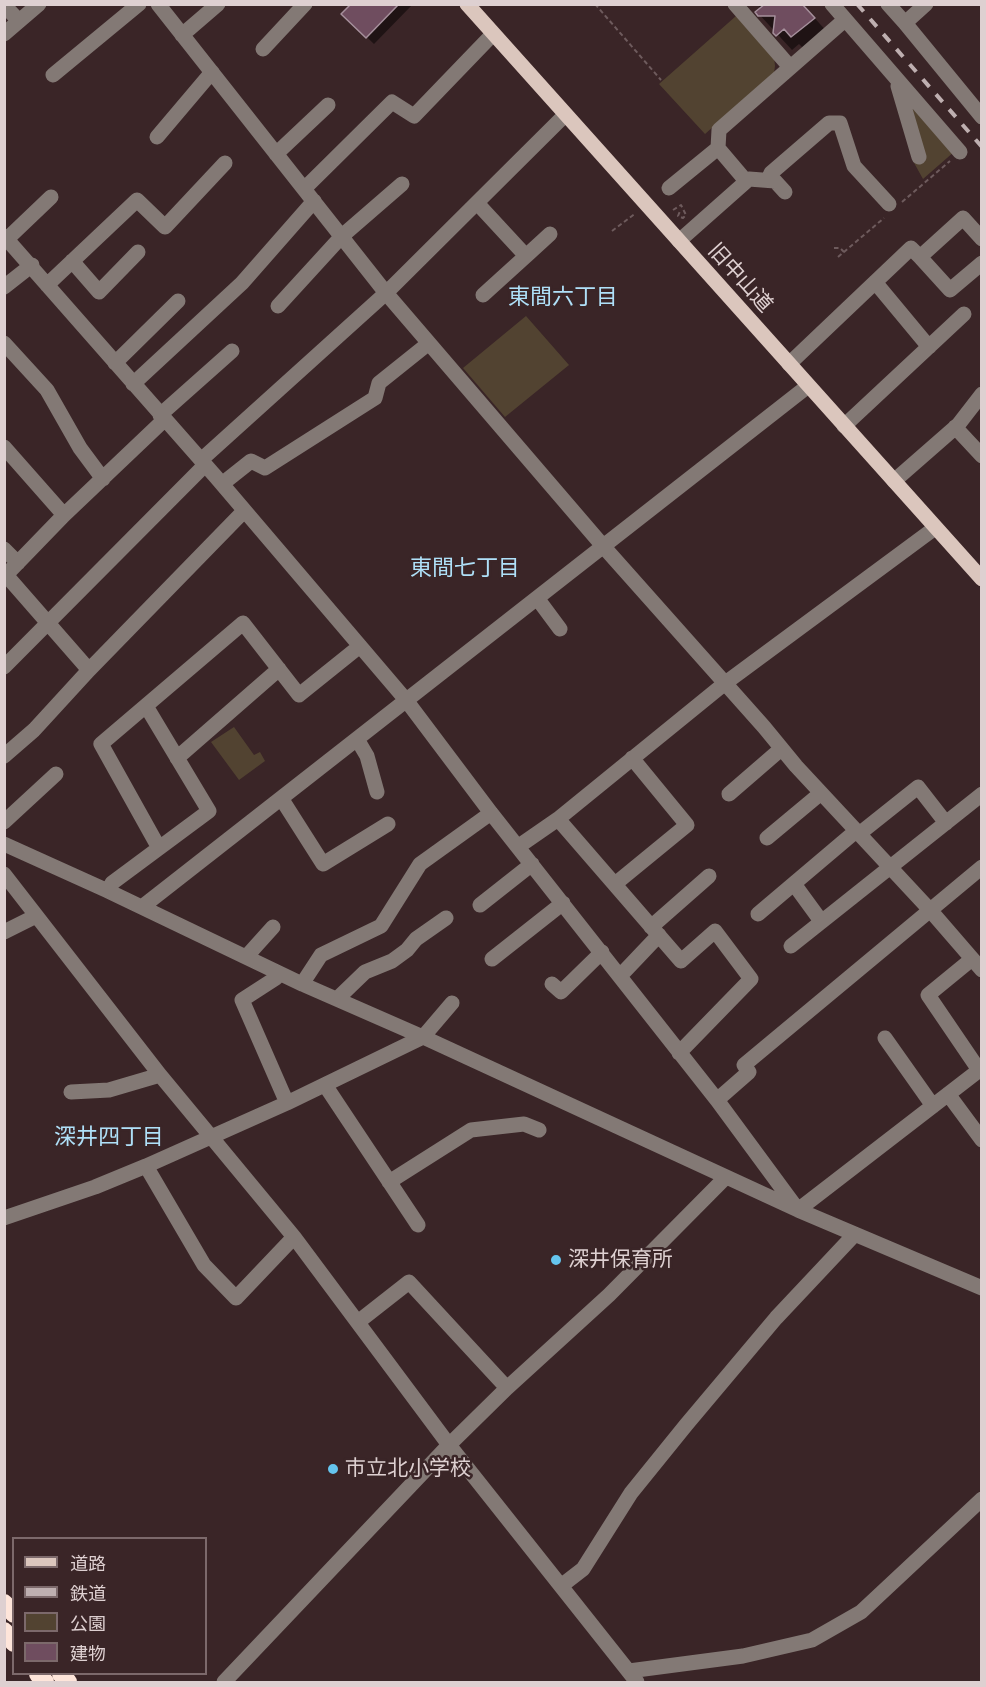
<!DOCTYPE html>
<html>
<head>
<meta charset="utf-8">
<style>
	body { margin:0 }
	#map { position:relative; width:986px; height:1687px; overflow:hidden; background:#3a2527; font-family:Figtree,"Noto Sans JP",sans-serif }
	canvas { display:block }
	.frame { position:absolute; inset:0; border:6px solid #ded0d1; pointer-events:none }
	.legend { position:absolute; left:12px; top:1537px; width:195px; height:138px; box-sizing:border-box; background:#3a2527; border:2px solid #7c696b; margin:0; padding:8px 10px; list-style:none; font-size:18px; color:#ded0d1 }
	.legend li { display:flex; align-items:center; gap:12px; height:30px }
	.legend b { width:30px; border:2px solid #7c696b }
</style>
</head>
<body>
<div id="map">
<canvas width="986" height="1687"></canvas>
<div class="frame"></div>
<ul class="legend">
<li><b style="height:8px;background:#dbc6bd"></b>道路</li>
<li><b style="height:8px;background:#beafb0"></b>鉄道</li>
<li><b style="height:16px;background:#524331"></b>公園</li>
<li><b style="height:16px;background:#6f4d5f"></b>建物</li>
</ul>
</div>
<script>
const g = document.querySelector('canvas').getContext('2d');
g.lineJoin = 'round';
function paint(path, color) { g.fillStyle = color; g.fill(path, 'evenodd'); }
function strokePath(path, color, width, dash) { g.strokeStyle = color; g.lineWidth = width; g.lineCap = dash ? 'butt' : 'round'; g.setLineDash(dash || []); g.stroke(path); }
function drawText(font, color, halo, rows, align = 'center') {
  g.font = font + ' Figtree,"Noto Sans JP",sans-serif'; g.lineWidth = 5; g.setLineDash([]); g.textBaseline = 'middle'; g.strokeStyle = halo; g.fillStyle = color; for (const [text, x, y, turn = 0] of rows) {
    g.save(); g.translate(x, y); g.rotate((+turn || 0) * Math.PI / 180); g.textAlign = isNaN(turn) ? turn : align; if (halo) g.strokeText(text, 0, 0); g.fillText(text, 0, 0); g.restore();
  }
}
paint(new Path2D(`
	M736 16 774 57 775 66 774 73 705 134 659 84Z
	M906 95 955 151 923 179 913 161Z
	M526 316 569 365 505 417 463 368Z
	M234 727 254 755 260 752 265 761 239 780 211 742Z`), '#524331');
paint(new Path2D(`
	M353 4H413L374 44 343 14Z
	M757 4H802L829 34 807 52 799 44 792 50 757 12 761 9Z`), '#0007');
const building = new Path2D(`
	M351 4H399L366 38 341 14Z
	M765 4H802L815 18 791 37 784 29 776 36 773 33 775 16H758L755 12Z`);
paint(building, '#6f4d5f');
strokePath(building, '#a6909c', 1.5);
strokePath(new Path2D(`
	M595 4 661 80
	M902 202 950 161
	M673 210 681 205 686 215 683 218 678 216 680 211
	M612 231 636 213
	M834 248H840L844 252
	M838 257 884 218`), '#6e5b5d', 2, [4.5, 3]);
strokePath(new Path2D(`
	M158 4 386 293 603 546 764 727 796 766 930 910 982 970
	M735 4 790 67
	M832 4 960 152
	M888 4 905 23 982 117
	M4 5 19 21
	M905 23 926 4
	M4 34 39 4
	M182 35 218 4
	M263 49 305 4
	M53 75 139 4
	M898 86 919 157
	M157 137 212 72
	M276 154 328 105
	M768 180 771 173 829 123H840L854 166 889 204
	M746 181 718 148 719 130 840 24
	M669 188 718 148
	M304 189 392 102 414 116 493 34
	M477 203 526 256 483 295
	M4 236 216 477 406 700 491 813 717 1100 798 1210
	M7 239 51 197
	M982 239 963 218 920 257 950 290 982 263
	M679 241 749 179 775 181 785 192
	M526 256 550 234
	M72 261 99 292 138 252
	M875 282 929 347
	M47 285 137 200 165 227 225 163
	M4 287 32 265
	M278 306 342 236 402 184
	M4 343 47 390 80 448 103 479
	M115 363 178 301
	M789 364 911 248 920 257
	M133 384 242 283 314 201
	M160 415 232 351
	M844 426 964 314
	M955 427 982 456
	M4 447 64 515
	M201 460 386 293 565 115
	M894 481 958 425 982 394
	M222 484 251 461 265 468 375 398 379 383 429 343
	M4 549 18 563
	M6 575 89 670
	M4 577 64 515 164 420
	M537 598 560 629
	M4 667 205 465
	M357 739 367 756 377 792
	M4 756 34 730 89 670 244 511
	M177 758 279 669
	M729 794 781 749
	M281 798 323 864 388 824
	M558 819 681 961 715 931 751 979 679 1053
	M4 822 56 774
	M859 834 918 787 946 823
	M767 838 821 793
	M4 844 108 891 302 984 423 1037 798 1210 982 1288
	M519 846 558 819 724 684 935 528
	M159 848 101 744 243 623 299 695 360 646
	M4 874 160 1075 294 1237 449 1445 637 1682
	M615 884 687 825 632 758
	M794 884 821 921
	M108 891 112 883 209 811 146 706
	M480 905 532 864
	M142 907 808 386
	M758 914 856 831
	M651 927 709 876
	M4 932 36 916
	M791 946 982 794
	M246 957 273 927
	M492 959 563 903
	M972 959 928 995 979 1070
	M279 973 276 978 242 1000 287 1103
	M621 975 659 935
	M302 984 321 955 381 926 420 864 491 813
	M552 984 561 992 602 952
	M337 999 365 972 392 961 407 950 416 939 446 918
	M885 1038 933 1106
	M325 1085 418 1225
	M71 1092 109 1090 160 1075
	M948 1094 982 1140
	M717 1100 749 1072 744 1065 982 867
	M146 1166 204 1265 236 1298 294 1237
	M389 1182 471 1130 524 1124 539 1130
	M798 1210 982 1068
	M4 1218 95 1187 146 1166 287 1103 423 1037 452 1003
	M358 1322 409 1282 507 1388
	M561 1586 583 1569 631 1493 686 1425 776 1318 855 1234
	M629 1671 743 1656 812 1640 861 1612 982 1499
	M224 1682 449 1445 507 1388 609 1295 726 1177`), '#837975', 15);
strokePath(new Path2D(`
	M467 4 982 579`), '#dbc6bd', 15);
strokePath(new Path2D(`
	M4 1603 14 1614
	M4 1631 14 1643
	M38 1674 45 1682
	M61 1674 68 1682`), '#fee5da', 18);
strokePath(new Path2D(`
	M857 4 982 147`), '#beafb0', 4, [10, 10]);
for (const [x, y, r, color] of [
	[556,1260,6,"#65c5ee"],
	[333,1469,6,"#65c5ee"]
]) { const dot = new Path2D(); dot.arc(x, y, r, 0, 2 * Math.PI); g.fillStyle = color; g.fill(dot); strokePath(dot, '#3a2527', 2); }
drawText('21px', '#ded0d1', '#3a2527', [
	["旧中山道",740,278,48]
]);
drawText('21px', '#ded0d1', '#3a2527', [
	["深井保育所",568,1260],
	["市立北小学校",345,1469]
], 'left');
drawText('22px', '#afe0f8', '#3a2527', [
	["東間六丁目",563,298],
	["東間七丁目",465,569],
	["深井四丁目",109,1138]
]);
</script>
</body>
</html>
